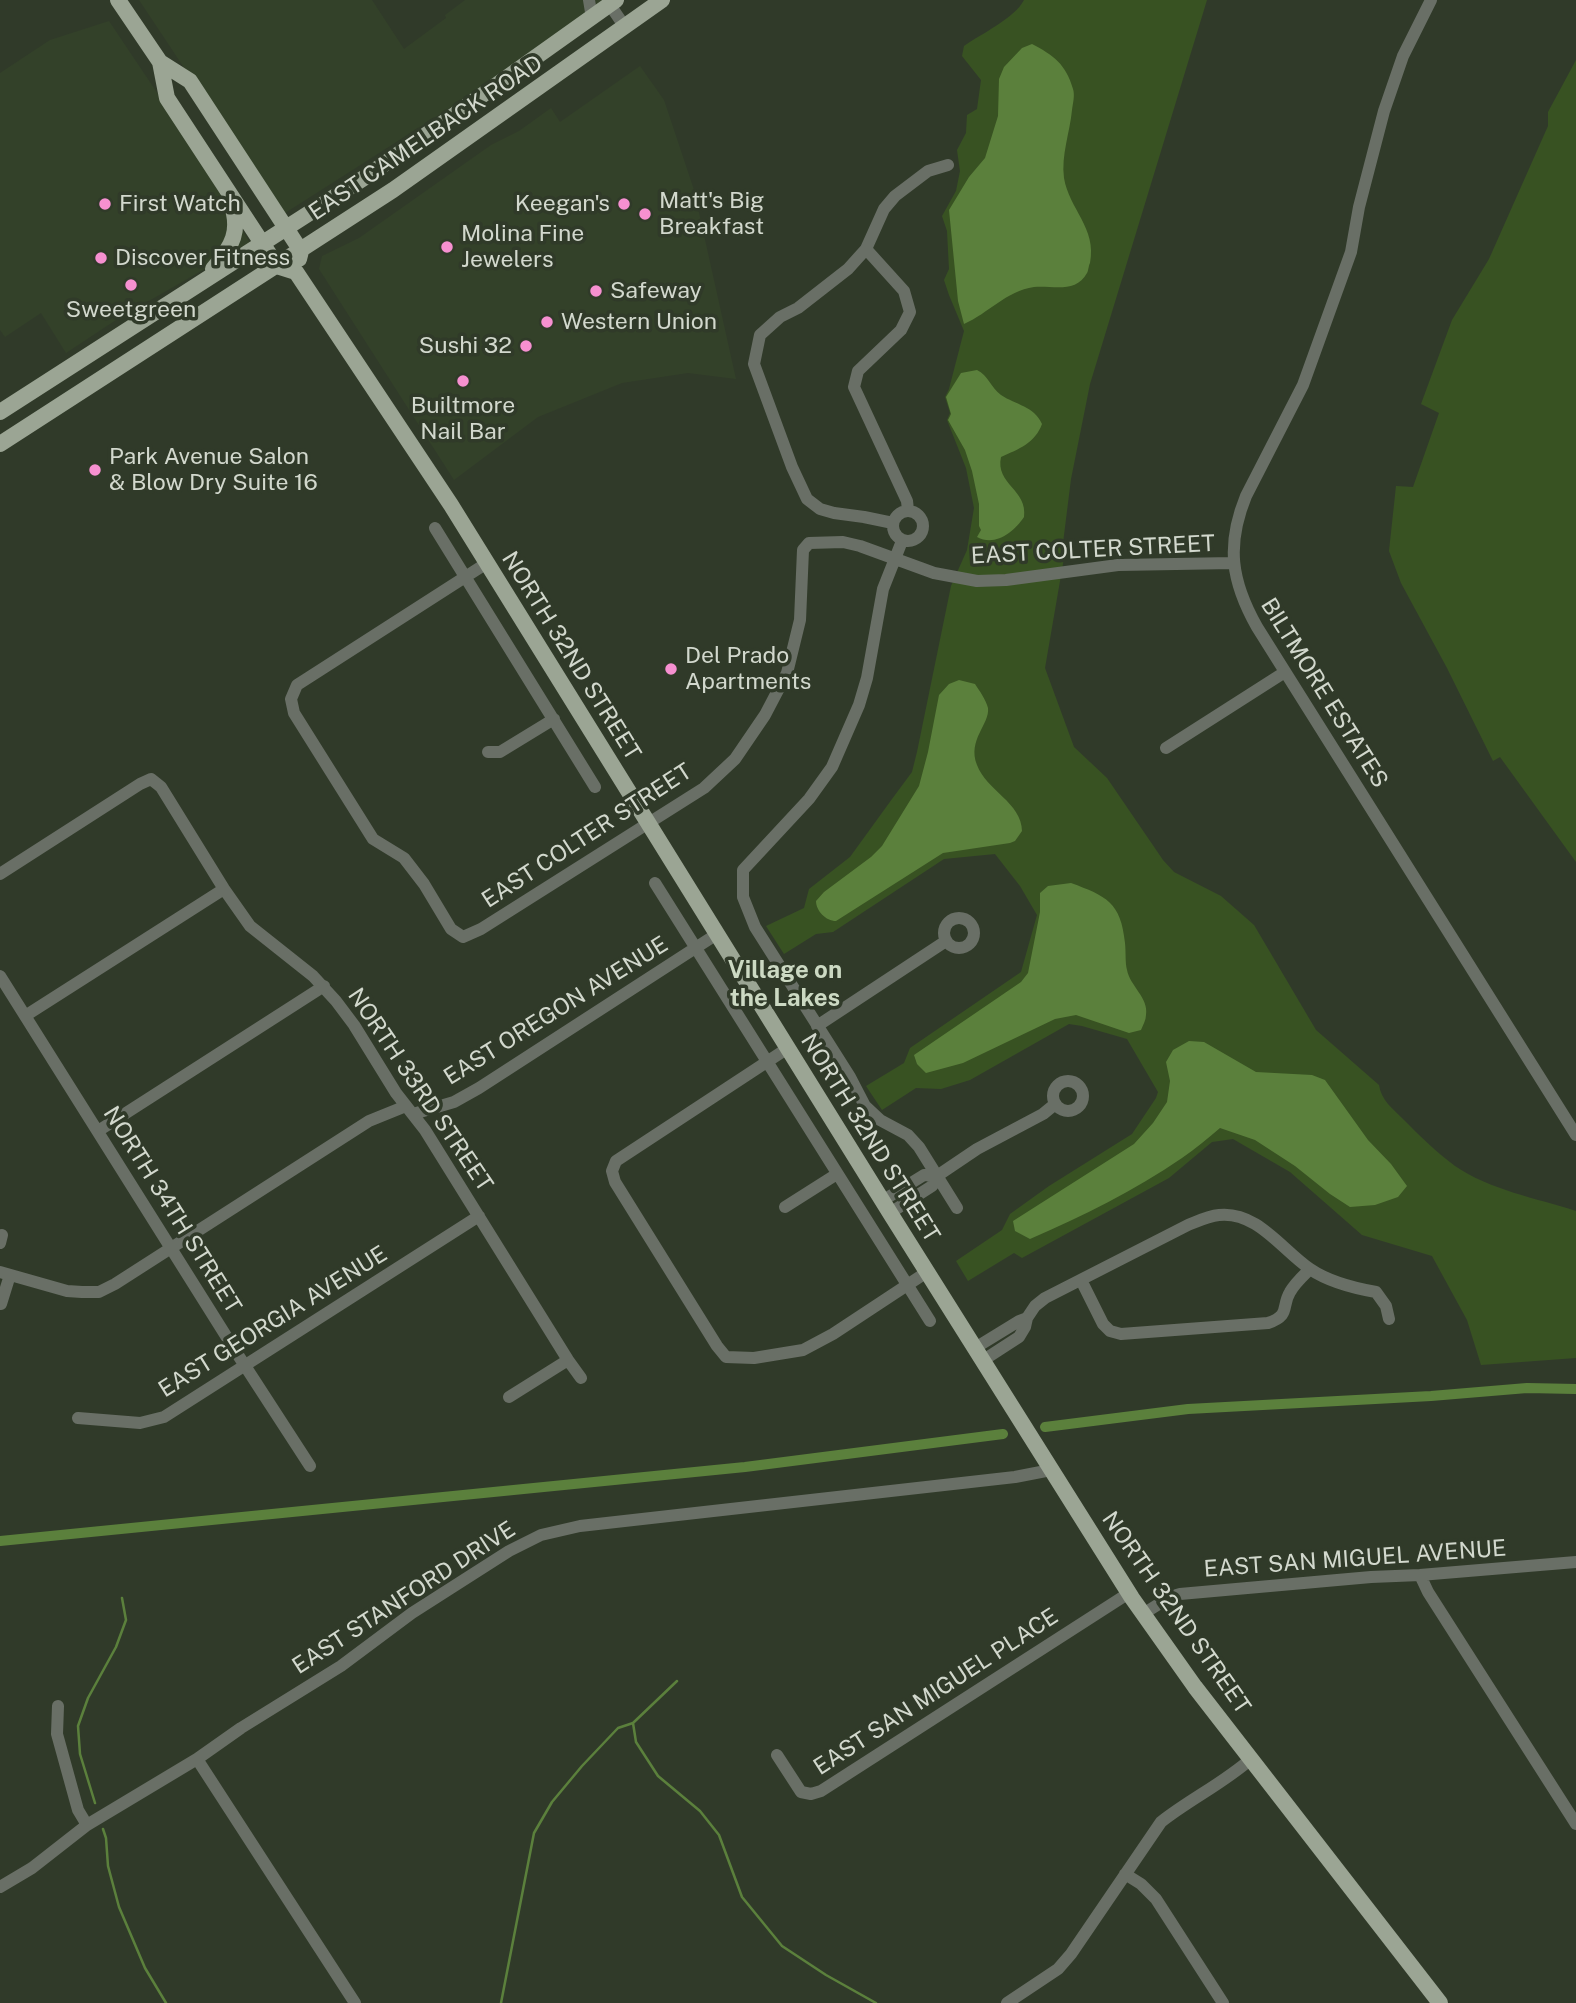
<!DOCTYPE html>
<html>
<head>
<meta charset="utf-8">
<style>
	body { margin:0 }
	canvas { display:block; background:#303a29 }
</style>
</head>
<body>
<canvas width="1576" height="2003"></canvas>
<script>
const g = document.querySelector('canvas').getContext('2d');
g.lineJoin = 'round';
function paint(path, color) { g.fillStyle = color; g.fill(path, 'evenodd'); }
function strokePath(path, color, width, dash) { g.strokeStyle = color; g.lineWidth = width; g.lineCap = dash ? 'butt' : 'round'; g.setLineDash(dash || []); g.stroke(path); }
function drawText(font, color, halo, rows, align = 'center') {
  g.font = font + ' "Public Sans",sans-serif'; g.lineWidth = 7; g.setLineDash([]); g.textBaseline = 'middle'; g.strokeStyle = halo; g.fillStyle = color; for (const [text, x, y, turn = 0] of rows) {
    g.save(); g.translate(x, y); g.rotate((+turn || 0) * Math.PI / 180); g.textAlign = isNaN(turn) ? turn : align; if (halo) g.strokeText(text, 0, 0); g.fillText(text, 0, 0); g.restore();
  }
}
paint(new Path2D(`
	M139 0H372L404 49 446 18 445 15 465 0H603L459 102 282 215Z
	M109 21 172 115 250 243 119 318 66 353 41 313 5 337 0 330V73L50 40Z
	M640 66 664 100 694 190 736 379 688 373 622 383 538 417 454 480 319 269 322 256 359 238 491 145 519 131 551 108 560 122Z`), '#334129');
paint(new Path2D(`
	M1024 0H1207L1090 384 1071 479 1063 543 1065 552 1045 668 1074 747 1107 778 1163 860 1174 872 1221 896 1254 925 1316 1030 1379 1085C1381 1100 1393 1109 1403 1119 1419 1135 1436 1152 1455 1166 1490 1190 1536 1198 1576 1211V1358L1481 1365 1467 1320 1432 1256 1362 1235 1290 1172 1233 1139 1212 1142 1169 1178 1022 1258 1014 1253 968 1281 956 1261 1002 1230 1010 1214 1049 1186 1132 1134 1156 1098 1158 1092 1127 1039 1082 1026 1069 1024 970 1080 941 1089 916 1088 882 1110 866 1086 904 1063 910 1048 1021 972 1037 915 1020 886 995 854 944 859 833 932 816 934 784 954 766 926 804 908 809 889 850 857 892 799 912 772 917 752 951 586 967 550 974 508 966 468 947 420 950 413 945 397 949 389 964 331 949 295 944 280 949 269 947 231 942 216 956 191 960 171 957 150 966 133 967 115 977 109 981 80 962 56 964 46C981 34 1015 18 1024 0Z
	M1576 60V862L1500 757 1493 761 1491 757 1447 668 1401 583 1389 551 1396 486 1413 487 1439 413 1421 404 1452 320 1489 259 1548 126V112Z`), '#385222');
paint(new Path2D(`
	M1032 44C1053 55 1066 64 1073 89 1075 95 1073 103 1072 110 1070 132 1061 155 1064 178 1069 209 1097 228 1090 263 1089 264 1088 272 1087 273 1076 294 1052 285 1034 287 1006 291 989 313 964 324L958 301 949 210 969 177 985 158 998 116 999 79 1004 67 1022 48Z
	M977 370C988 375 991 388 1001 395 1016 405 1034 406 1042 424 1035 443 1019 449 1001 457 995 484 1028 490 1024 517 1014 532 995 547 977 537L981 530 979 526V504L972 471 965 450 948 420 951 414 946 397 961 373Z
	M959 680 975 684C979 690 986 700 988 708 990 724 967 740 977 765 986 790 1022 803 1022 831L1015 841 1010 843 943 853 836 921C826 921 816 911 816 901L824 892 871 857 882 846 919 786 928 752 939 695 949 684Z
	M1071 883C1106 896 1121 902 1125 943 1126 952 1125 962 1127 970 1130 986 1149 998 1146 1015 1146 1020 1143 1025 1141 1030L1129 1033 1076 1015 1055 1019 963 1063 926 1073 917 1064 914 1055 1021 982 1028 973 1040 912V893L1048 886Z
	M1189 1041 1204 1042 1256 1072 1312 1075 1325 1080 1368 1140 1391 1164 1407 1186 1398 1197 1375 1205 1350 1207 1330 1194 1295 1166 1255 1140 1220 1128C1208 1138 1195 1149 1182 1158 1134 1191 1083 1216 1030 1239L1015 1231 1013 1221 1134 1144 1153 1123 1167 1102 1170 1081 1166 1062 1173 1050Z`), '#5b803c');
strokePath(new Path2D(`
	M633 1723 636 1742 658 1776 700 1811 719 1835 742 1897 782 1946 826 1975 876 2003
	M95 1803 80 1754 78 1726 88 1698 116 1647 126 1620 122 1598
	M103 1829 106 1838 108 1866 119 1907 145 1968 166 2003
	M501 2003 534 1833 552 1802 582 1766 618 1728 633 1723 677 1681`), '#5b803c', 2.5);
strokePath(new Path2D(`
	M1045 1427 1188 1409 1431 1396 1527 1388 1576 1389
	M0 1541 745 1467 1003 1434`), '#5b803c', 10);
strokePath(new Path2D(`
	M589 0 592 18
	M1431 0 1403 56 1384 111 1359 207 1351 252 1303 385 1246 496C1226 545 1231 581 1257 627L1576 1135
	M610 5 625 27
	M866 249 904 291 910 312 901 330 858 371 854 387 907 501 908 510
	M893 526a15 15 0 1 1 30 0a15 15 0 1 1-30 0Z
	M893 523 864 517 834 513 820 509 807 499 792 467 754 364 760 335 780 317 798 308 848 269 866 249 884 209 895 196 928 171 948 165
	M435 528 595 787
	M902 541 883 589 867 678 859 705 832 767 809 799 743 870V897L755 927 850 1077 865 1106 880 1120 908 1135 919 1147 957 1208
	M487 563 297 685 291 699 294 713 373 839 404 858 424 884 451 929 463 937 481 929 704 788 735 759 765 715 787 673 800 620 803 550 809 543 843 542 860 546 934 573 977 581 1006 580 1118 565 1233 563
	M1166 748 1285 672
	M488 752H500L554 719
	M0 874 140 784 151 779 161 787 224 889 250 926 313 976 336 1001 354 1025 396 1093 425 1130 568 1360 581 1378
	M655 883 930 1321
	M944 933a15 15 0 1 1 30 0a15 15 0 1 1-30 0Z
	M0 976 238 1355 310 1466
	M25 1016 224 889
	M817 1026 946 941
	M788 1048 616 1161 612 1171 615 1182 717 1346 726 1357 754 1358 803 1350 833 1334 927 1272
	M1053 1096a15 15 0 1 1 30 0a15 15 0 1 1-30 0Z
	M413 1114 454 1102 479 1088 717 934
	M98 1131 324 986
	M882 1201 924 1175 937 1176
	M785 1207 837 1174
	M890 1213 932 1186 937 1176 977 1149 1043 1114 1054 1105
	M0 1243 2 1235
	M0 1272 67 1291 82 1292H99L115 1284 369 1121 406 1106
	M1081 1280 1103 1324 1110 1331 1121 1334 1268 1323C1291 1315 1281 1307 1290 1292 1295 1283 1303 1276 1310 1269
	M1 1304 10 1275
	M975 1348 1019 1321 1027 1318
	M982 1361 1019 1337 1025 1327 1027 1318 1035 1306 1045 1298 1188 1225C1198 1221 1208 1216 1219 1215 1257 1211 1281 1249 1310 1269 1329 1282 1353 1288 1376 1292L1386 1306 1389 1319
	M509 1397 568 1360
	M78 1418 140 1423 164 1417 479 1216
	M1420 1575 1428 1592 1576 1824
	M1143 1614 1170 1597 1180 1594 1371 1577 1420 1575 1576 1562
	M58 1706 57 1734 78 1810 87 1825
	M777 1755 801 1792 811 1794 821 1791 1129 1593
	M197 1759 355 2003
	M1125 1874 1141 1884 1156 1899 1223 2003
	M0 1887 32 1868 87 1825 197 1759 241 1728 341 1666 412 1613 509 1551 541 1535 580 1526 1015 1477 1051 1470
	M1007 2003 1058 1969 1071 1954 1161 1822C1190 1799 1224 1783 1252 1758`), '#696f66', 12);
strokePath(new Path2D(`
	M118 0 160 62 190 81 301 251 299 259
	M160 62 167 98 277 266 296 272 451 505 890 1213 1132 1598 1195 1687 1440 2003
	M213 269C232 247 242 230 230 201
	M0 412 367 176 446 121 616 0
	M0 444 393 190 662 0`), '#9ba594', 16);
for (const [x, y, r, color] of [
	[105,204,7,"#f690d0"],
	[624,204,7,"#f690d0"],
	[645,214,7,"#f690d0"],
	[447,247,7,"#f690d0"],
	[101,258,7,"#f690d0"],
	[131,285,7,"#f690d0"],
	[596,291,7,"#f690d0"],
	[547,322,7,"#f690d0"],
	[526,346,7,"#f690d0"],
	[463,381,7,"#f690d0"],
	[95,470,7,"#f690d0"],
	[671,669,7,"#f690d0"]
]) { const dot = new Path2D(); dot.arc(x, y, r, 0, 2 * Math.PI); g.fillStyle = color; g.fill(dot); strokePath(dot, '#303a29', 2.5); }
drawText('23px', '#d2d8cd', '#303a29', [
	["EAST CAMELBACK ROAD",426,138,-34],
	["EAST COLTER STREET",1093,550,-3],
	["NORTH 32ND STREET",571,656,58],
	["BILTMORE ESTATES",1324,693,58],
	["EAST COLTER STREET",587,836,-33],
	["EAST OREGON AVENUE",556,1011,-32],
	["NORTH 33RD STREET",420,1090,56],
	["NORTH 32ND STREET",870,1138,58],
	["NORTH 34TH STREET",172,1210,58],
	["EAST GEORGIA AVENUE",273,1322,-32],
	["EAST SAN MIGUEL AVENUE",1355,1559,-4],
	["EAST STANFORD DRIVE",404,1598,-33],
	["NORTH 32ND STREET",1176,1613,55],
	["EAST SAN MIGUEL PLACE",936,1692,-33]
]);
drawText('23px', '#d2d8cd', '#303a29', [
	["Matt's Big",659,201],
	["Breakfast",659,227],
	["First Watch",119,204],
	["Keegan's",610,204,"right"],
	["Molina Fine",461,234],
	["Jewelers",461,260],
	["Discover Fitness",115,258],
	["Safeway",610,291],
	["Sweetgreen",131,310,"center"],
	["Western Union",561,322],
	["Sushi 32",512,346,"right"],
	["Builtmore",463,406,"center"],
	["Nail Bar",463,432,"center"],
	["Park Avenue Salon",109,457],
	["& Blow Dry Suite 16",109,483],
	["Del Prado",685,656],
	["Apartments",685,682]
], 'left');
drawText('bold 24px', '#ccd9c3', '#303a29', [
	["Village on",785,971],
	["the Lakes",785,999]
]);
</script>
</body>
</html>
